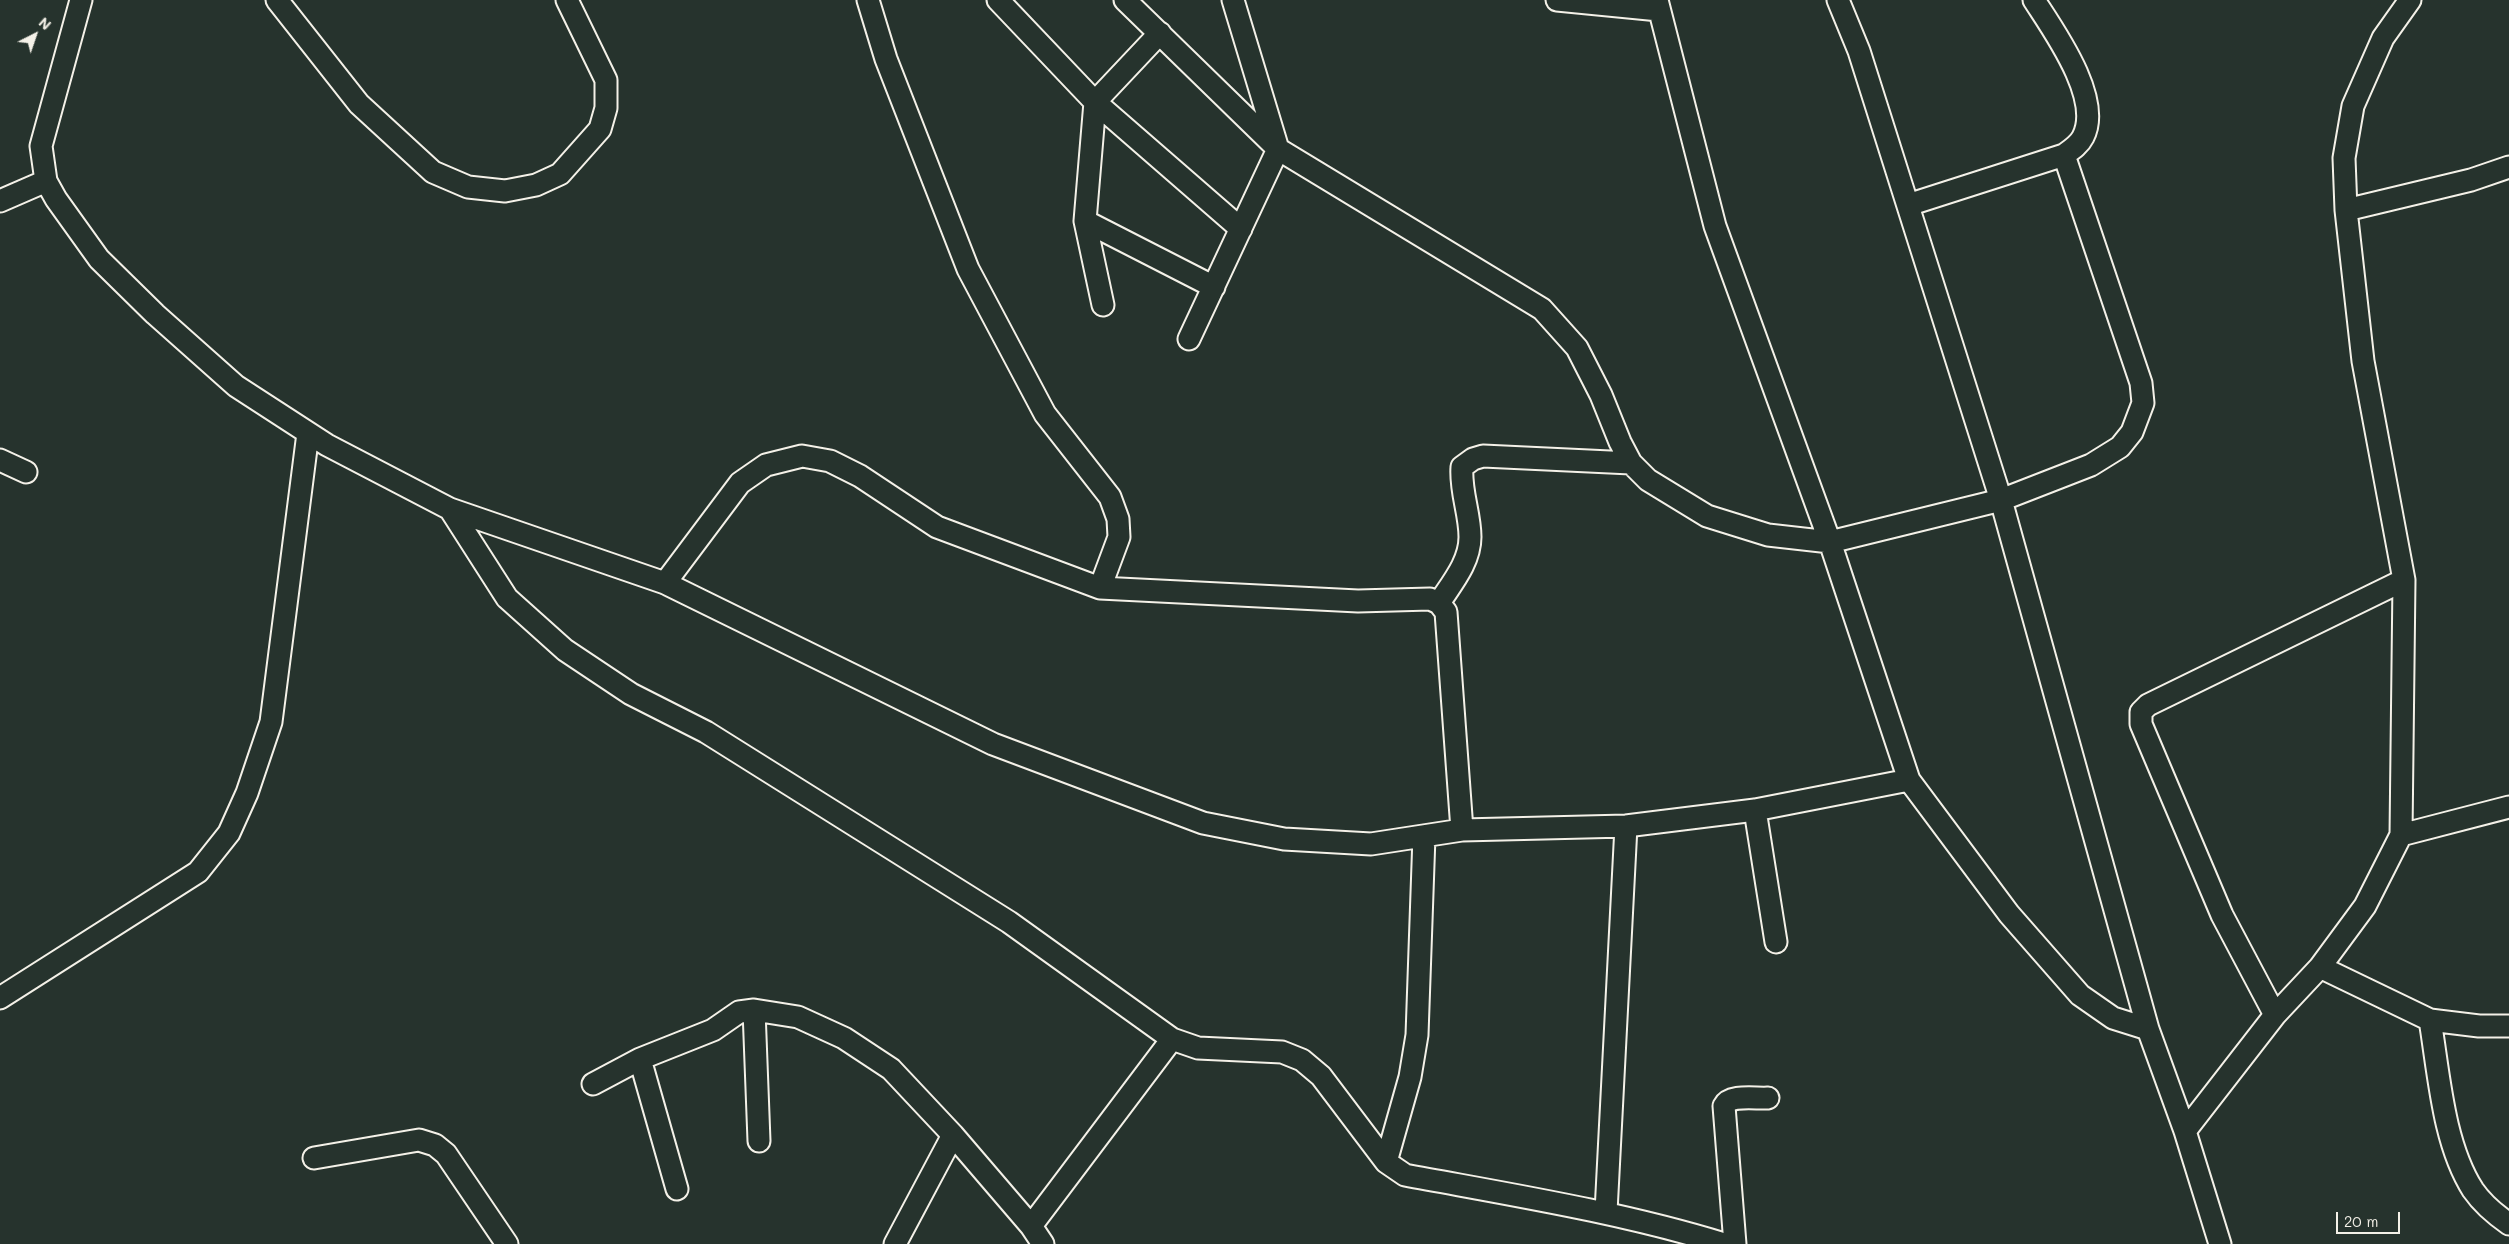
<!DOCTYPE html>
<html>
<head>
<meta charset="utf-8">
<style>
	body { margin:0 }
	#map { position:relative; width:2509px; height:1244px; overflow:hidden; background:#26332d; font-family:Mali,sans-serif }
	canvas { display:block }
	.north { position:absolute; left:10px; top:10px; width:50px; height:50px; -webkit-text-stroke:4px #26332d; paint-order:stroke; rotate:41deg; font-size:14px; font-weight:700; line-height:20px; text-align:center; color:#f4f1e8 }
	.north::after { content:''; display:block; margin:auto; width:18px; height:22px; background:#f4f1e8; clip-path:polygon(50% 0,100% 100%,50% 72%,0 100%) }
	.scale { position:absolute; left:2336px; top:1212px; width:64px; height:22px; box-sizing:border-box; border:2px solid #f4f1e8; border-top:0; padding-left:6px; font-size:15px; line-height:18px; white-space:nowrap; color:#f4f1e8; -webkit-text-stroke:4px #26332d; paint-order:stroke }
</style>
</head>
<body>
<div id="map">
<canvas width="2509" height="1244"></canvas>
<div class="north">N</div>
<div class="scale">20 m</div>
</div>
<script>
const g = document.querySelector('canvas').getContext('2d');
g.lineJoin = 'round';
function strokePath(path, color, width, dash) { g.strokeStyle = color; g.lineWidth = width; g.lineCap = dash ? 'butt' : 'round'; g.setLineDash(dash || []); g.stroke(path); }
const minor = new Path2D(`
	M81 0 41 146 46 181 56 199 99 259 155 314 236 386 327 445 450 509 665 583 993 744 1203 823 1284 839 1371 844 1462 830 1626 826 1755 810 1909 780
	M277 0 359 104 433 172 468 187 505 191 536 185 560 174 600 129 606 108V80L567 0
	M868 0 886 59 968 269 1045 414 1110 497 1118 519 1119 537 1100 588
	M998 0 1095 102 1241 229
	M1125 0 1278 149 1189 339
	M1233 0 1278 149 1542 309 1577 348 1601 395 1620 442 1631 463 1648 480 1707 516 1768 535 1830 542 2001 500 2091 465 2120 447 2132 432 2143 403 2141 383 2064 155
	M1557 0 1659 10
	M1657 0 1715 226 1830 542 1909 780 2009 914 2080 995 2113 1018 2148 1029
	M1838 0 1859 51 2001 500 2148 1029 2185 1131 2220 1244
	M0 201 46 181
	M1908 205 2064 155C2071 150 2079 145 2083 137 2103 99 2054 31 2034 0
	M2346 210 2471 180 2509 167
	M1085 221 1214 287
	M1103 305 1085 221 1095 102 1160 33
	M0 460 26 472
	M450 509 507 598 565 650 631 694 706 732 1009 922 1172 1039 1198 1048 1282 1052 1302 1060 1321 1076 1386 1162 1405 1175C1512 1195 1620 1212 1724 1244
	M665 583 740 483 766 465 802 456 830 461 860 476 937 527 1100 588 1358 601 1430 599 1439 603 1446 612 1462 830
	M1439 603C1452 583 1470 562 1470 537 1470 513 1460 491 1462 467L1473 459 1483 456 1631 463
	M1755 810 1776 942
	M2401 835 2509 807
	M2320 967 2430 1020 2479 1026H2509
	M0 998 198 872 229 833 247 793 271 722 308 433
	M754 1010 759 1141
	M2275 1015 2222 915 2141 724V712L2148 705 2404 580
	M2430 1020C2439 1074 2443 1143 2473 1190 2482 1203 2496 1215 2509 1224
	M640 1059 677 1189
	M593 1084 640 1059 713 1030 739 1012 754 1010 798 1017 844 1038 891 1069 953 1135 1031 1226 1043 1244
	M2185 1131 2275 1015 2320 967 2365 906 2401 835 2404 580 2363 361 2346 210 2344 158 2353 106 2383 38 2410 0
	M314 1158 419 1140 435 1145 446 1154 507 1244
	M1386 1162 1410 1077 1417 1035 1424 836
	M1606 1212 1626 826
	M1031 1226 1172 1039
	M895 1244 953 1135
	M1735 1244 1724 1106C1730 1094 1756 1099 1768 1098`);
strokePath(minor, '#f4f1e8', 25);
strokePath(minor, '#26332d', 21);
</script>
</body>
</html>
